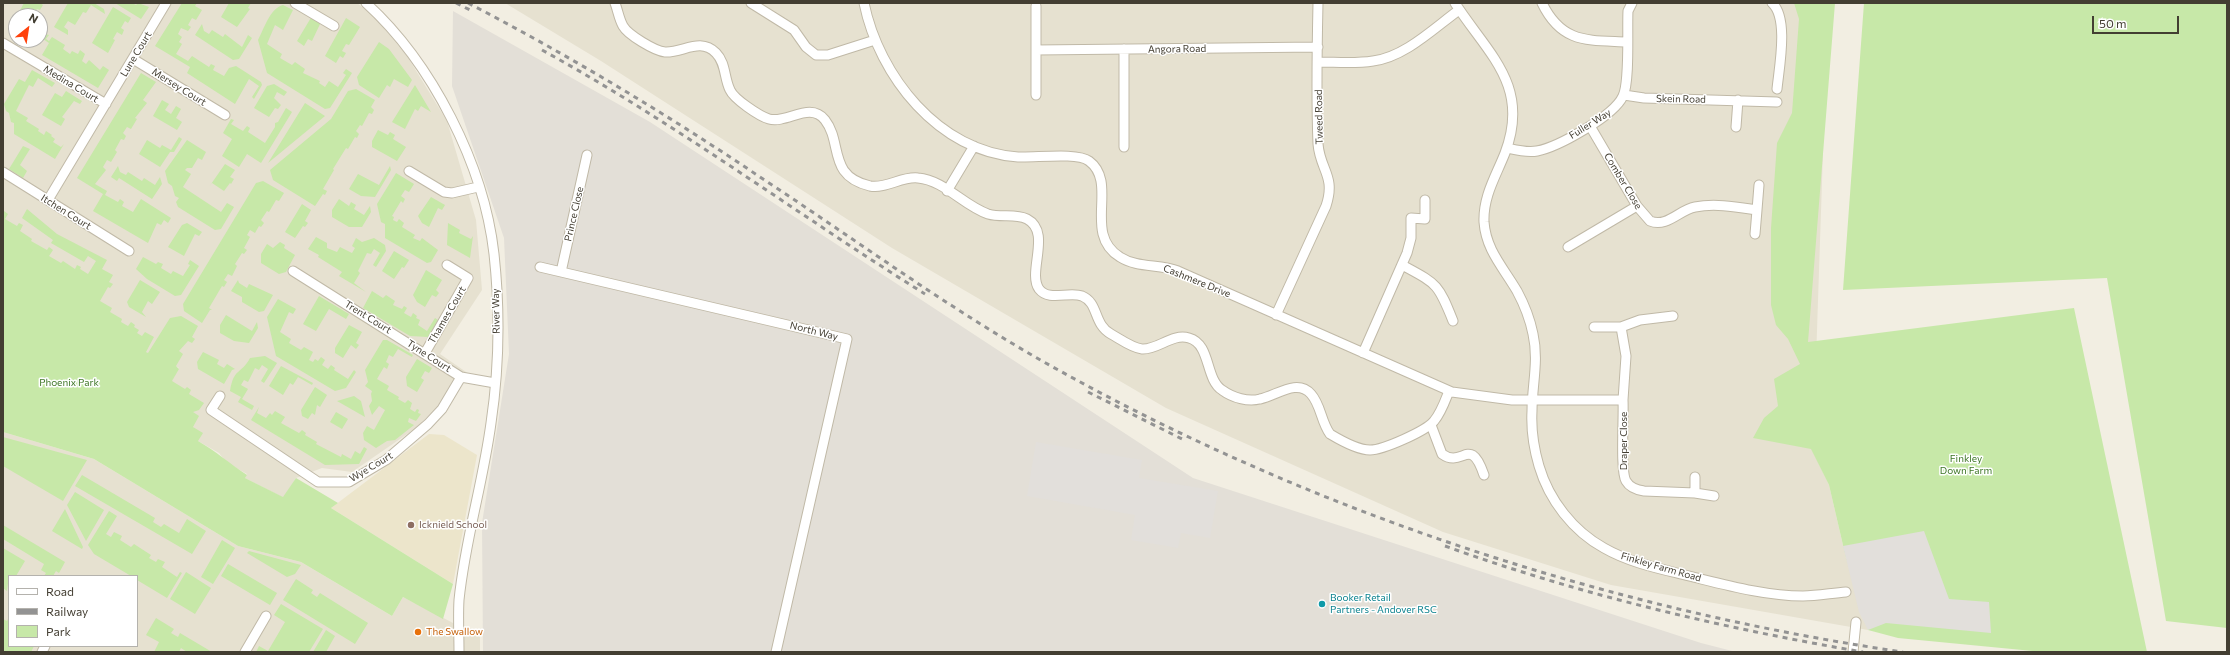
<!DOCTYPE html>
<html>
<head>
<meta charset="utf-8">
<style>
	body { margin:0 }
	#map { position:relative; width:2230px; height:655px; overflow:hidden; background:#f2eee2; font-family:Commissioner,sans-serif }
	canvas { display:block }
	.frame { position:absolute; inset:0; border:4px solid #433e32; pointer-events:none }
	.legend { position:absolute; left:8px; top:575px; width:130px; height:72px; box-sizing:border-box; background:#fff; border:1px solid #b4b2ad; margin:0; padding:5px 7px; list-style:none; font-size:12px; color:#433e32 }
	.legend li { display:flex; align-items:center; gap:8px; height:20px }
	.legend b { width:20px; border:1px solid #b4b2ad }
	.north { position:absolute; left:8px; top:8px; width:40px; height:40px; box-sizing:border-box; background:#fff; border:1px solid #b4b2ad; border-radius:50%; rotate:30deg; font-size:11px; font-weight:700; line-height:16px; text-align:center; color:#433e32 }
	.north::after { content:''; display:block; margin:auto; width:14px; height:18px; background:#ff420c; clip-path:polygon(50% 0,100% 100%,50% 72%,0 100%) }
	.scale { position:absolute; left:2092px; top:16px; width:87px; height:18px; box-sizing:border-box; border:2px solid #433e32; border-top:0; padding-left:5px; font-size:12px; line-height:14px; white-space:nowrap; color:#433e32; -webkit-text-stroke:3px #fff; paint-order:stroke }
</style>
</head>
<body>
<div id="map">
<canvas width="2230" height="655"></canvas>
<div class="frame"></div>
<ul class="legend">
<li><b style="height:5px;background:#fff"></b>Road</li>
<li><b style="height:5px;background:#939393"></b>Railway</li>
<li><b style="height:11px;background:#c7e8a8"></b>Park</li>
</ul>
<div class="north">N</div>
<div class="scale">50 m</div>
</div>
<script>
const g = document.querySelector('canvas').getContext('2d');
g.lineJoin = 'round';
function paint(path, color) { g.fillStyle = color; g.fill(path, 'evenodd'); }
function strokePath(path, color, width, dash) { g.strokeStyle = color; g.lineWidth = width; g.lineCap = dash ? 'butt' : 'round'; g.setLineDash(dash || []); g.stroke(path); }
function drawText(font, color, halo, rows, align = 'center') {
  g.font = font + ' Commissioner,sans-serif'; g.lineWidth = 3; g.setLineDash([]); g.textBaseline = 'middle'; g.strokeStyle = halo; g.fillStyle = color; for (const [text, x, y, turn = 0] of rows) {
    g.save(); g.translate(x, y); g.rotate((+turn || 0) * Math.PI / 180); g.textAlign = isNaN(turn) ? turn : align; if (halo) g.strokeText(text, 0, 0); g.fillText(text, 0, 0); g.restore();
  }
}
paint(new Path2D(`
	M3 3H357L373 15 407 56 447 121 476 220 482 290 440 354 469 374 416 428 352 472 322 468 296 478 284 498 245 478 247 474 227 463 219 453 198 441 193 427 163 395 179 368 162 359 145 352 3 236ZM16 16H40V40H16Z
	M505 3H1828L1815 390 1805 435 1829 485 1846 558 1868 630 1611 585 1443 532 1166 408 892 248 601 61Z
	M3 432 94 459 238 546 301 562 392 616 403 597 480 637V652H3ZM9 576H137V646H9Z`), '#e6e1d0');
paint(new Path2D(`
	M453 11 650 122 1193 478 1701 643 1736 652H483L482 523 509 354 504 238 452 86Z`), '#e3dfd7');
paint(new Path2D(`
	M429 434 444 435 477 455 453 584 331 508Z`), '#ece5cb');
paint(new Path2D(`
	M24 3H40L43 5 40 10 37 9 33 16H17Z
	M68 3H94L104 9 105 14 91 5 86 13 83 12 75 25 68 21 64 27 68 30V35L54 27Z
	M115 3H132L136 5 138 3 149 7 141 19Z
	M182 3H197L195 6 202 10 196 20 192 18 188 25 191 27 188 31 181 28 178 34 182 37 179 42 182 44 176 54 188 61 192 56 209 67 211 64 215 66 213 70 224 76 229 68 236 66 261 82 262 85 254 99 252 97 259 86 249 79 235 104 187 73 190 67 155 46Z
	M229 3H251L248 8 250 9 237 27 221 17Z
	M1794 3H1835L1808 342 2074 308 2147 652H2043L1898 638 1868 630 1846 558 1829 485 1811 449 1753 438 1764 418 1778 406 1774 379 1800 364 1788 339 1776 325 1771 305V228L1777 143 1792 113 1799 19Z
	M1864 3H2227V628L2166 621 2107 278 1843 290Z
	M283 5 293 10 283 30 275 25 267 44 282 54 280 58 292 65 295 62 305 69 303 73 320 81 319 83 325 87 329 81 338 87 346 75 343 73 346 69 352 73 330 108 325 109 267 73 258 40C264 29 270 8 283 5Z
	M113 7 131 18 128 23 125 21 121 28 124 30 122 35 117 32 113 39 115 40 108 53 92 43Z
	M312 16 321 22 312 41 308 39 304 46 297 41Z
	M346 18 360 27 349 45 346 44 342 51 346 53 343 58 340 56 336 63 325 56Z
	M202 24 204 31 209 34 212 30 223 37 225 34 242 47 248 35 252 38 239 59 233 60 195 35Z
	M40 32 49 35 46 39 49 41 52 37 65 45 63 49 70 54 72 51 78 54 80 50 85 54 82 61 86 64 89 60 100 70 103 66 109 70 98 88 42 55 49 43 40 37Z
	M379 42 389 49 412 80 408 87 394 79 390 87 387 85 379 98 359 85 357 77Z
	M32 70 55 83 52 87 38 78 33 87 29 85 16 111 28 118 26 121 39 129 38 131 44 135 46 131 52 135 51 136 55 139 53 142 61 147 64 144 55 159 14 134V123L11 122 9 113 6 111 4 104 19 79 25 82Z
	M141 73 156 82 143 100 147 103 135 118 137 119 131 129 127 127 123 133 126 136 124 140 121 139 115 150 117 152 111 162 107 160 103 167 106 170 95 184 107 191 105 195 118 202 120 199 124 202 122 206 133 212 141 199 171 218 168 223 164 220 161 225 157 223 148 243 93 211 103 194 77 178Z
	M274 84 287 92 284 96 277 92 274 98 281 105 278 109 275 108 269 117 254 108 267 86Z
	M415 85 431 112 421 106 418 111 415 109 405 129 392 122Z
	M356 89 375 100 371 107 374 110 372 114 369 113 362 126 360 125 356 131 359 134 357 138 355 137 348 149 346 148 333 169 334 170 323 189 327 191 325 195 323 194 315 206 273 180 270 170 331 119 348 91Z
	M66 91 82 101 80 104 74 101 62 117 65 119 61 126 42 115 55 93 62 97Z
	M162 100 169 104 165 110 171 114 176 106 181 109 176 118 182 122 177 130 153 116Z
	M305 103 325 116 268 163Z
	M286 108 292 112 261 163 247 154 239 167 222 156 232 139 223 133 231 119 234 120 231 124 243 131 247 126 250 128 248 132 265 143 275 127V123L278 122Z
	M378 130 388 135 390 132 395 135 393 139 406 147 397 161 372 147V141Z
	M179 137 182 139 174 152H170L160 167 139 154 147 140 160 148 162 145 171 150Z
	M187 140 206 152 202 160 198 158 192 168H187L185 170 191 174 183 187 221 212 227 203 234 207 221 229 215 230 178 207 176 202 179 198 175 196 172 186 168 183 165 171Z
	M23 146 30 149 20 165 27 171 23 178 9 169Z
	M225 164 235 170 230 177 234 179 231 184 230 183 224 191 212 183 209 187Z
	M118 166 120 172 126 175 128 172 142 181 144 178 155 185 160 177 162 184 152 199 119 178 117 181 111 177Z
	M390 166 391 170 375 197 361 196 349 189 358 174 379 185Z
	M396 173 414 184 409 192 405 190 401 196 405 199 403 203 401 201 392 216 394 217 393 220 397 222 399 219 404 223 402 227 415 235 413 238 420 241 422 238 438 250 431 262 427 263 385 238V224L381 222 377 204Z
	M263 181 284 193 279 201 276 200 269 212 267 211 261 220 264 223 261 227 259 226 255 233 250 230 247 235 250 237 244 248 247 250 244 254 242 253 235 264 237 266 232 276 228 274 224 280 227 282 224 287 222 286 209 308 212 310H210L202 323 184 311 183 304 256 183Z
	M431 197 445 205 442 210 438 208 429 227 422 223 418 216Z
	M339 199 349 206 351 202 356 205 354 209 364 215 370 206 371 212 362 227H349L332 217V210Z
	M302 204 311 210 305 221 308 223 305 227 303 226 295 238 285 232Z
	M27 209 57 234 107 260 102 269 113 275 109 282 113 284 110 288 108 287 100 301 112 308 110 312 122 319 121 322 128 326 131 322 135 325 134 327 139 330 137 333 142 336 145 332 154 337 146 352 148 353 170 318 181 316 198 326 192 337 195 339 192 343 188 341 179 351 183 354 176 366 179 369 172 381 185 389 187 387 191 390 189 394 204 403 199 410 193 412 199 416 193 427 203 433 198 441C216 451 230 464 247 475L245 478 283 497 296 478 338 503 331 508 453 584 443 619 403 597 392 616 301 562 238 546 94 459 3 432V214L4 211 8 214 5 219 17 226 19 223 23 225 20 231 32 239 31 241 47 250 49 247 53 250 49 256 61 263 63 261 75 269 77 265 81 267 80 269 88 274 96 261 88 256 84 262 51 243 53 240 22 218Z
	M187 223 202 232 199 236 195 234 184 256 168 247 182 225Z
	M448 223 460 230 459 233 471 239 473 236 470 258 447 245Z
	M316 237 327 243V248L337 252 340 247 352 253 355 248 352 246 356 238 362 242 374 238 385 245 386 251 376 267 373 265 380 253 374 249 371 254 367 253 358 271 360 273 354 283 366 292 339 276 342 272 318 257 319 255 308 249Z
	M280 242 285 245 284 248 295 255 286 272 279 274 261 263V254L267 244 273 248Z
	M394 251 409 260 404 268 402 267 394 279 382 271Z
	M143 257 156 264 158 262 163 264 161 268 171 274 173 271 183 276 190 265 188 264 190 260 199 266 181 295 175 296 147 279 136 269Z
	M426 270 442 280 436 290 439 293 436 297 432 295 425 307 417 302 413 295Z
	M140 280 160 292 152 304 148 301 142 312 146 317 129 307 127 302Z
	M238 280 239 283 247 288 249 284 273 295 264 311 259 312 242 302V297L231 291Z
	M372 291 383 298 386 295 395 301 393 305 402 309 404 306 407 308 404 313 411 317 413 313 417 316 416 318 420 320 418 325 427 331 435 318 438 320 428 337 410 336 363 308Z
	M319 296 349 314 346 319 329 309 316 331 303 324Z
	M278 299 296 309 293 314 289 312 280 332 291 339 289 343 301 350 304 347 313 352 309 360 313 362 315 359 318 361 321 357 325 360 322 365 328 369 331 365 335 368 334 370 348 379 354 370 356 372 346 388 335 391 276 356 267 317Z
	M226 315 252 331 257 322 258 328 249 343 234 341 220 333V325Z
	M349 325 362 332 356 343 359 345 356 349 351 345 343 358 335 353V348Z
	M383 340H387L413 355 412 357 398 349 393 357 389 355 386 362 389 364 387 369 384 367 377 379 389 386 387 390 399 397 398 399 405 403 408 400 412 403 410 409 415 412 417 409 419 410 418 413 421 414 416 421 409 418 408 422 414 425 395 440 387 441 376 448 364 440 363 433 367 426 374 430 385 410 379 406 372 415 369 406 372 401 371 394 372 391 365 386 368 382 365 370Z
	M203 352 219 360 217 364 224 368 227 364 235 369 232 370 224 384 198 369 197 362Z
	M265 356 277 363 264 383 261 381 268 369 262 365 259 370 255 368 248 382 244 380 241 385 248 389 242 399 254 406 252 410 238 402 241 397 230 391C234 367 241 375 250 358Z
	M417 359 432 368 429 373 425 371 421 378 424 380 417 392 407 386 406 377Z
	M281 366 313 383 312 385 298 377 293 385 290 383 283 395 269 386Z
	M315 387 327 395 320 407 317 405 315 415 312 413 308 419 302 416 301 410Z
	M354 396 361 401 365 417 337 401Z
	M259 407 257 413 266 418 270 413 272 415 275 411 285 417 281 423 299 433 302 430 306 433 305 435 317 442 316 444 341 457 342 454 351 459 355 451 360 454 364 447 367 449 359 464 325 465 251 420Z
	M336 412 348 419 342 429 330 422Z
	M3 437 87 460 63 501 3 466Z
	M82 475 155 518 153 522 161 527 164 524 179 533 187 519 206 531 192 554 75 486Z
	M75 492 104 510 86 541 67 505Z
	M65 509 83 547 82 549 52 531Z
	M109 511 117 516 106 534 111 537 114 532 122 536 120 540 131 547 134 544 151 555 149 558 156 562 158 559 165 562 162 567 177 577 180 572 182 573 167 598 137 580V576H131L94 554 88 545Z
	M3 525 65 562 59 573 56 571 53 576H44L46 573 41 570 44 564 3 539Z
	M222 540 235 548 213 584 201 577Z
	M3 548 25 561 16 576H9L7 591 3 588Z
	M249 551 301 565 295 574 287 577 247 553Z
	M228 564 277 593 270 605 221 576Z
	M186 572 211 588 195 614 170 599Z
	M296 579 313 590 311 593 317 597 320 593 368 623 355 644 283 600Z
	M281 604 323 629 309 652H256L259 646 268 651 285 622 274 615Z
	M9 617V646H34L31 652H3V619L7 621Z
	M156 618 174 629 171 633 178 637 180 633 212 652H187L181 648 179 652H154L159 642 146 635Z
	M326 630 335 636 326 652H313Z`), '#c7e8a8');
paint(new Path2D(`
	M1036 442 1142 460 1139 478 1218 491 1210 538 1181 533 1178 548 1131 540 1135 515 1027 496Z
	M1924 531 1949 599 1989 602 1991 633 1886 623 1868 630 1859 612 1843 546Z`), '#e2dfdb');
const street = new Path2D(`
	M295 3 334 26
	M366 3C432 63 484 165 494 254 500 309 499 369 491 423 483 483 465 540 459 600 458 617 459 635 459 652
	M615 3C618 11 619 19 623 26 628 35 655 51 665 52 683 53 700 37 716 53 726 63 724 78 730 90 734 99 759 116 769 119 787 124 810 101 825 120 843 143 827 176 870 186 886 189 902 176 918 178 944 180 964 206 988 214 1001 218 1015 213 1027 219 1052 232 1027 272 1039 289 1049 302 1069 291 1082 296 1099 303 1093 324 1111 334 1120 339 1132 348 1142 349 1158 350 1172 333 1189 338 1211 344 1205 379 1222 390 1233 398 1248 402 1260 399 1276 396 1297 378 1311 394 1321 405 1321 422 1330 434 1340 440 1357 450 1370 450 1383 450 1426 431 1434 421 1441 413 1445 401 1449 391
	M751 3 794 30 806 47 816 55H828L875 40
	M864 3C879 76 939 152 1018 157 1035 158 1077 152 1089 161 1119 183 1082 234 1120 257 1137 268 1159 264 1178 271L1452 392 1512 400H1623C1624 416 1620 471 1626 481 1630 488 1637 490 1644 491L1695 493V477
	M1455 3C1487 53 1531 85 1505 153 1496 176 1483 196 1484 222 1486 250 1503 267 1517 291 1524 304 1530 319 1533 334 1539 361 1532 385 1532 411 1531 429 1534 449 1539 466 1549 500 1573 531 1604 548 1630 563 1661 569 1689 576 1726 585 1766 596 1803 596 1817 596 1832 593 1846 592
	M1542 3C1562 44 1588 40 1627 42
	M1772 3C1789 18 1779 68 1777 89
	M3 43 106 104
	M1124 49V147
	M1036 50 1318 47
	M133 59 225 115
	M1318 62C1336 62 1355 64 1373 61 1405 57 1434 28 1459 10
	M1036 95V6
	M1624 95 1644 98 1777 102
	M1590 126 1637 206 1650 221C1667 228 1679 210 1695 207 1715 203 1737 207 1757 210L1755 234
	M1736 127 1738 100
	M1507 148C1516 150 1527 153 1537 151 1558 147 1614 116 1623 96 1630 82 1627 29 1628 11L1632 3
	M409 171 444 192 452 193 478 187
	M3 172 129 251
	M947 191 974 146
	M48 200 166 3
	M1757 210 1759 185
	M1568 247 1637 206
	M1402 265C1437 284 1438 283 1453 321
	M540 267 847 339 776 652
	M293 271 461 377 495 383
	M561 272 587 155
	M1276 315 1326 206C1336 176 1320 170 1318 144 1316 98 1317 50 1318 3
	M1594 327H1621
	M425 353 468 278 447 265
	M1363 353 1407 253 1411 238V218L1425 219V200
	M220 396 211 410 318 482H349L386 460 428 424 442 409 461 377
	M1623 400 1626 356 1621 327 1640 320 1673 316
	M1431 425 1442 454C1463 469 1470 434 1484 475
	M1695 493 1714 496
	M42 652 45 646
	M245 652 266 616
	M1853 652 1856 622`);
strokePath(street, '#c0b9a7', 11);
strokePath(street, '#fff', 9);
strokePath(new Path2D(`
	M456 3 472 11
	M468 3C570 56 668 115 763 179 856 240 947 307 1044 362 1306 510 1606 609 1903 652
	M542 50C675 123 797 214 925 294
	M1088 392 1182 439
	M1445 546C1581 595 1722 628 1863 652`), '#939393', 3, [5, 5]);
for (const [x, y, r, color] of [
	[411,525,4,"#8d6e63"],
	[1322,604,4,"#0f9aa8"],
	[418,632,4,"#e8710a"]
]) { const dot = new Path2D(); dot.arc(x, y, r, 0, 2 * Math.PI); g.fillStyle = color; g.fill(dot); strokePath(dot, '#fff', 1.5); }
drawText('10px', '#433e32', '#fff', [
	["Angora Road",1177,49,-1],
	["Lune Court",136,54,-59],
	["Medina Court",71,84,31],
	["Mersey Court",179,87,32],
	["Skein Road",1681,99,1],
	["Tweed Road",1319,117,-91],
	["Fuller Way",1590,124,-32],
	["Comber Close",1623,181,59],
	["Itchen Court",66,212,32],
	["Prince Close",574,214,-77],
	["Cashmere Drive",1197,281,22],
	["River Way",496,311,-91],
	["Thames Court",447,315,-60],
	["Trent Court",368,317,32],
	["North Way",814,331,14],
	["Tyne Court",429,356,33],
	["Draper Close",1624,441,-90],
	["Wye Court",371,467,-31],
	["Finkley Farm Road",1661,567,16]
]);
drawText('10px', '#3d7625', '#fff', [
	["Phoenix Park",69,383],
	["Finkley",1966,459],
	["Down Farm",1966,471]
]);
drawText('10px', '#785e54', '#fff', [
	["Icknield School",419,525]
], 'left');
drawText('10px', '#0d838f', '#fff', [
	["Booker Retail",1330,598],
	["Partners - Andover RSC",1330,610]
], 'left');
drawText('10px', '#c56008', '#fff', [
	["The Swallow",426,632]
], 'left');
</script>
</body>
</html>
